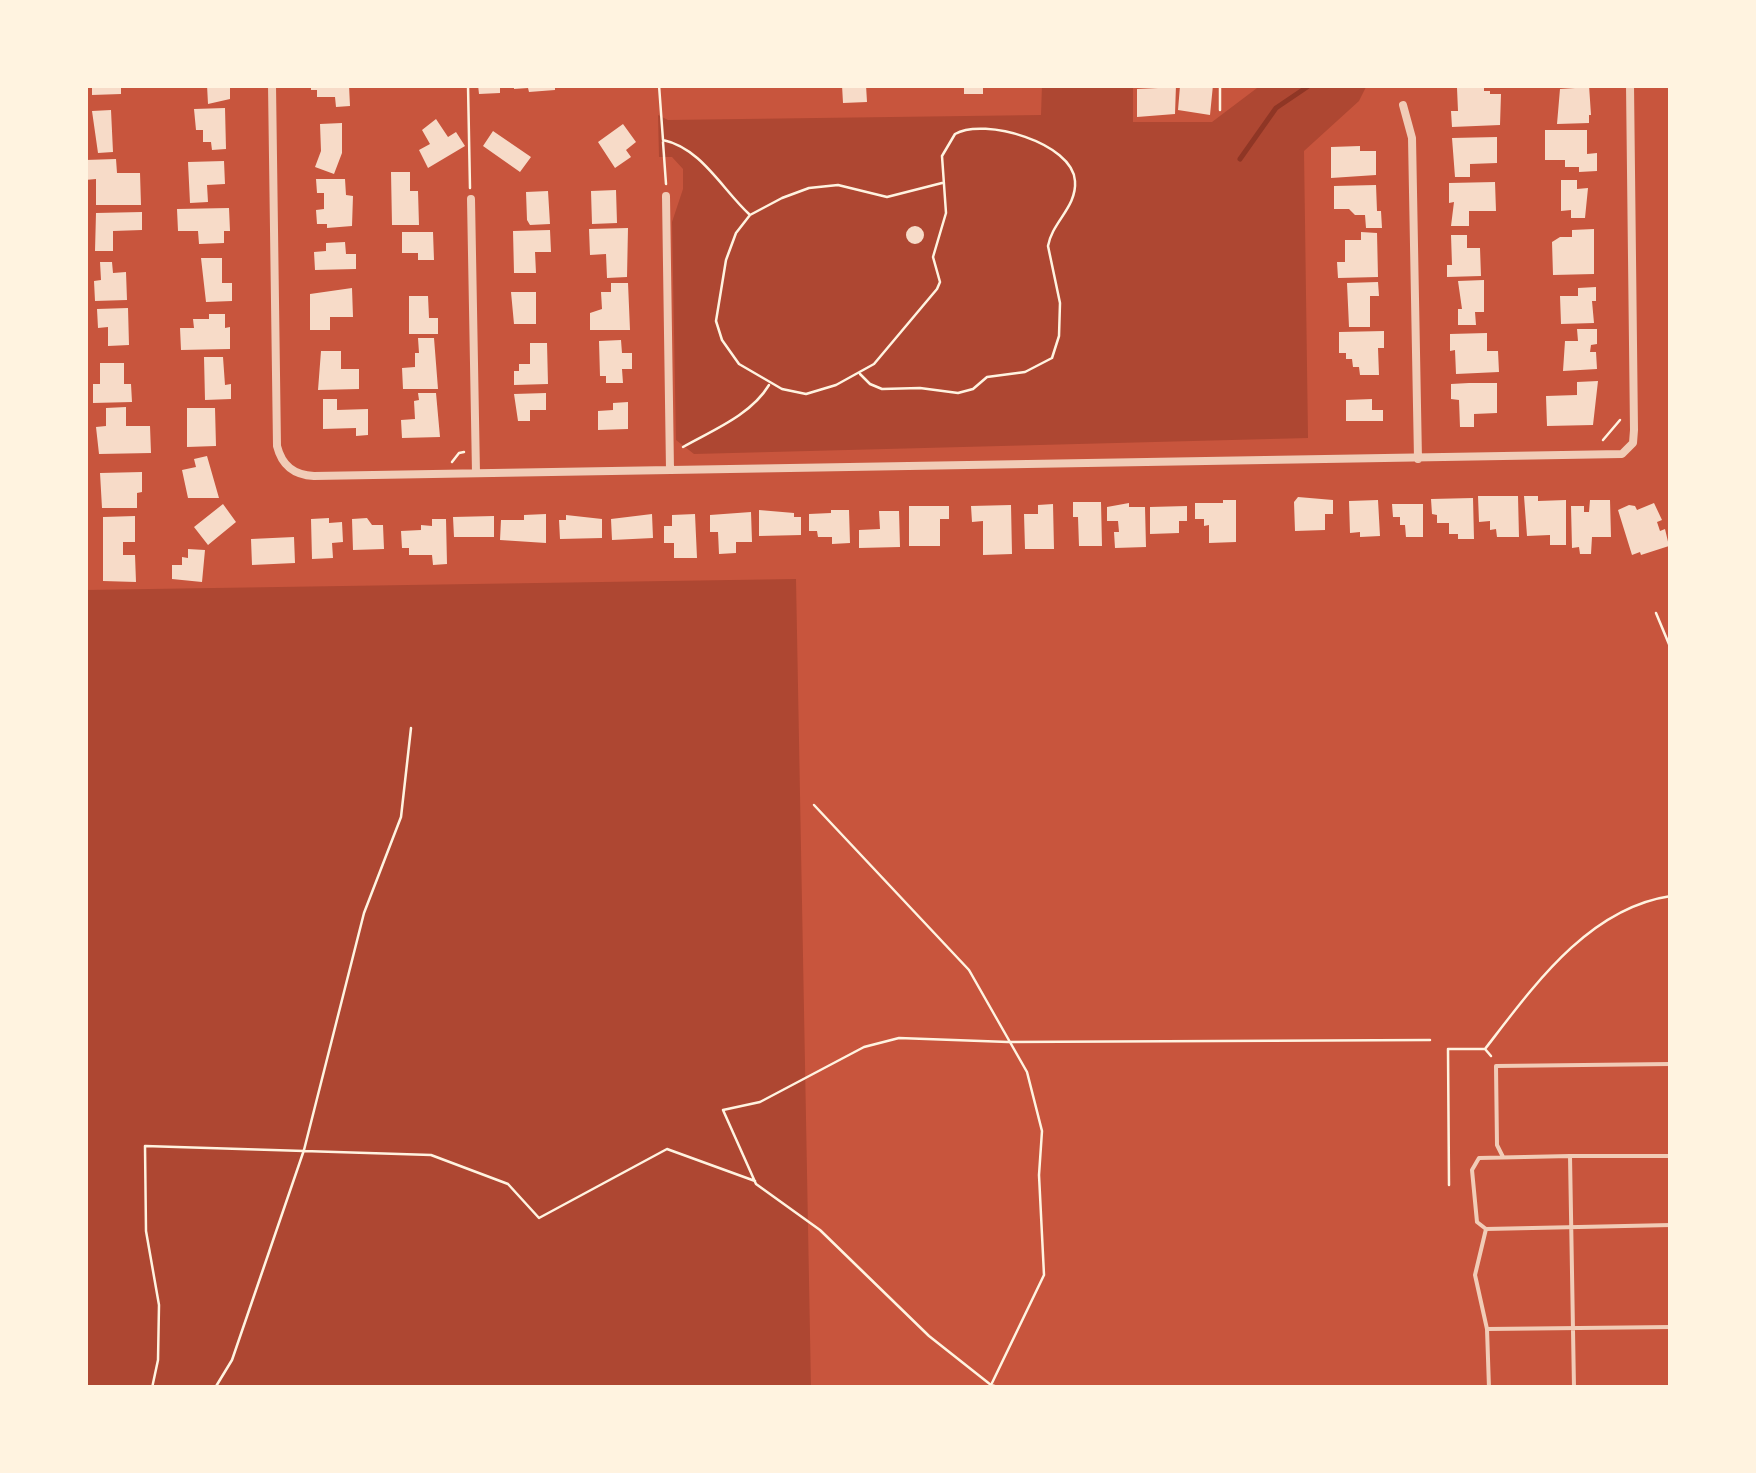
<!DOCTYPE html>
<html>
<head>
<meta charset="utf-8">
<style>
	body { margin:0 }
	#map { position:relative; width:1756px; height:1473px; overflow:hidden; background:#c8553d; font-family:Commissioner,sans-serif }
	canvas { display:block }
	.frame { position:absolute; inset:0; border:88px solid #fff3e0; pointer-events:none }
</style>
</head>
<body>
<div id="map">
<canvas width="1756" height="1473"></canvas>
<div class="frame"></div>
</div>
<script>
const g = document.querySelector('canvas').getContext('2d');
g.lineJoin = 'round';
function paint(path, color) { g.fillStyle = color; g.fill(path, 'evenodd'); }
function strokePath(path, color, width, dash) { g.strokeStyle = color; g.lineWidth = width; g.lineCap = dash ? 'butt' : 'round'; g.setLineDash(dash || []); g.stroke(path); }
paint(new Path2D(`
	M1042 85H1133V122H1212L1261 85H1367L1359 101 1304 151 1308 438 694 454 676 440 672 222 683 189V169L672 157H659L658 115 668 120 1041 115Z
	M796 579 811 1388H85V590Z`), '#ae4732');
strokePath(new Path2D(`
	M1240 159 1276 108 1310 85`), '#8f3625', 5);
paint(new Path2D(`
	M92 85H121V94L92 95Z
	M207 85H230V99L208 104Z
	M311 85H349L350 106 336 107 335 97H317V90H311Z
	M478 85H500V93L479 94Z
	M514 85H555V90L529 92 528 88 514 89Z
	M842 85H866L867 102 843 103Z
	M964 85H983V94H964Z
	M1158 85H1176L1175 114 1137 117V89L1158 88Z
	M1198 85H1213L1210 115 1178 110 1180 86 1198 88Z
	M1473 85H1484V91H1490V94H1501L1500 125 1452 127 1451 111H1458L1457 88H1473Z
	M1575 85H1589L1591 115H1589V123L1557 124 1560 89 1575 88Z
	M225 108 226 149 212 150 211 142H203V130H196L194 109Z
	M111 110 113 152 98 153 92 111Z
	M436 119 448 137 456 132 465 146 428 168 419 150 430 144 422 130Z
	M342 123V153L334 174 315 167 321 151 320 124Z
	M623 124 636 142 626 150 631 157 615 168 598 142Z
	M1545 130H1587V154L1597 153V171L1579 172V167H1565V160H1545Z
	M493 131 531 157 520 172 483 146Z
	M1497 137V163L1470 164V177H1455L1452 138Z
	M1360 146V151H1376V175L1331 178V147Z
	M116 159 117 173H140L141 205H96V179L85 180V160Z
	M224 161 225 184 207 185 208 202 190 203 188 162Z
	M391 172H410V191H418L419 225H392Z
	M316 179H345L346 195 353 196 352 226 327 228V224H317L316 210 324 209V193H317Z
	M1561 180H1577V189L1588 188 1585 218H1571V210L1561 211Z
	M1495 182 1496 211H1469V226H1451L1454 202 1449 203V183Z
	M1376 185 1377 211H1381L1382 228H1366L1365 215H1355L1349 209H1334V186Z
	M616 190 617 223 592 224 591 191Z
	M548 191 550 224 530 225 527 220 526 192Z
	M229 208 230 231H224V243L199 244 198 231H178L177 209Z
	M142 212V230L113 231V251H95L96 213Z
	M906 235a9 9 0 1 1 18 0a9 9 0 1 1-18 0Z
	M628 228 627 277 607 278 606 254 590 255 589 229Z
	M1594 229V274L1553 275 1552 242 1560 237H1572V230Z
	M550 230 551 252H535L536 273H514L513 231Z
	M402 232H433L434 260H418V253H402Z
	M1361 232 1377 233 1378 277 1338 278 1337 262H1345V240H1361Z
	M1451 235H1467V248H1480L1481 276 1447 277V265H1452Z
	M345 242 346 254H356V269L315 270 314 252 326 251V243Z
	M201 258H222V283H232V301L206 302Z
	M100 262H112L113 273 126 272 127 300 95 301 94 281 101 280Z
	M1484 280V312H1475L1476 325H1458V309H1462L1458 281Z
	M1378 282 1379 296H1370V327H1349L1347 283Z
	M611 283H628L630 330H590V313L602 309 601 292H611Z
	M1596 287V301H1592L1594 323 1561 324 1560 296H1578V288Z
	M352 288 353 317H330V330H310V294Z
	M511 292H536V324H514Z
	M409 296H428L429 318H438V334H409Z
	M128 308 129 345 108 346V327L98 328 97 309Z
	M209 314H225V328L230 327V349L181 350 180 328H194L193 319H209Z
	M1577 329H1597V344L1591 345 1590 352H1596L1597 369 1563 371 1565 341H1578Z
	M1384 331V348H1378L1379 375H1360L1359 367H1353L1352 359H1346V353H1339V332Z
	M1487 333V351H1498L1499 372 1456 374 1455 350 1450 351V334Z
	M418 338H434L438 389H403L402 368 415 367V353H419Z
	M621 340 622 353H632V369H622L623 383H606V376H600L599 341Z
	M530 343H547L548 384 514 385V371H519V364H530Z
	M321 351H341V369H359V389L318 390Z
	M204 357H223L225 385 231 384V399L205 400Z
	M100 363H124V384H131L132 402 93 403V384H100Z
	M1598 381 1593 425 1547 426 1546 396 1577 395V382Z
	M1469 383H1497V413L1474 414V427H1460L1459 400 1451 399V384Z
	M418 393H436L440 437 402 438 401 420 415 419 414 401 419 400Z
	M546 393V410H530V421H518L514 394Z
	M323 399H337V410L368 409V435L356 436V428L323 429Z
	M1372 399V410H1383V421H1346V400Z
	M628 402V429L598 430V411L613 410V403Z
	M126 407V426H150L151 453 99 454 96 427 106 426V408Z
	M187 408H215L216 446 187 447Z
	M207 456 219 498H188L182 470 196 467 194 459Z
	M142 472V492L137 493V508H102L100 473Z
	M1478 496H1518L1519 537H1497L1496 529 1490 530V521L1479 522Z
	M1524 496H1538V501L1566 500V545H1550V535L1527 536Z
	M1298 497 1333 500V514H1325V530L1295 531 1294 502Z
	M1473 498 1474 539H1458V534H1449V523H1437V515L1432 514 1431 499Z
	M1223 500H1236V542L1209 543V525L1204 526V519H1195V503H1223Z
	M1378 500 1380 536 1360 537V532L1350 533 1349 501Z
	M1590 500H1610L1611 537H1592L1591 554H1580L1579 547 1572 548 1571 506H1584V512H1589Z
	M1073 502H1101L1102 546H1079L1078 517H1073Z
	M1129 503V507H1145L1146 547 1115 548 1114 532H1119L1118 521H1107V507Z
	M1654 503 1662 520 1657 522 1660 531 1665 529 1669 546 1641 555 1640 552 1632 555 1618 510 1629 505 1635 506 1637 510Z
	M223 504 236 522 208 545 194 527Z
	M1053 504 1054 549H1025L1024 514H1038V505Z
	M1392 504H1423V537H1406L1405 525H1400V517H1393Z
	M1011 505 1012 554 983 555V521L972 522 971 506Z
	M909 506H949V519H940V546H909Z
	M1187 506V521H1179V533L1150 534V507Z
	M759 510 794 513V517H801V535L759 536Z
	M831 510H849L850 543 832 544V537H818L817 531H809V514L831 513Z
	M879 511H899L900 547 859 548V530L880 529Z
	M751 512 752 542H736V553L719 554 718 532H710V515Z
	M546 514V543L500 540 501 520H524V515Z
	M652 514 653 538 612 540 611 519Z
	M695 514 697 558H674V543H664V526H672V515Z
	M566 515 602 519V538L560 539 559 520H566Z
	M135 516V542H123V555H135L136 582 103 581V517Z
	M494 516V537H454L453 517Z
	M329 518V523L342 522 343 542 332 543 333 558 312 559 311 519Z
	M367 518 372 525H383L384 549 353 550 352 519Z
	M432 519H446L447 564 433 565 432 555H409V548H402L401 531 421 530V525L432 526Z
	M294 537 295 563 252 565 251 539Z
	M188 549 205 550 202 582 172 579V565H182V557L188 558Z`), '#f7dbc8');
strokePath(new Path2D(`
	M468 85 470 188
	M659 85 663 140C701 148 722 189 749 214
	M1220 85V110
	M663 142 666 184
	M860 374 870 384 882 389 920 388 958 393 973 389 987 377 1025 372 1052 358 1059 336 1060 303 1048 246C1052 222 1077 207 1075 181 1073 143 984 117 955 134L942 156 946 213 933 257 940 282 937 289 874 364 836 385 806 394 782 389 739 364 722 340 716 321 726 260 736 233 750 215 782 198 809 188 838 185 887 197 942 183
	M1603 440 1620 420
	M683 447C713 430 751 415 769 385
	M452 462 459 453 464 452
	M1656 613 1671 649
	M814 805 969 970 1027 1072 1042 1131 1039 1175 1044 1275 992 1383
	M1485 1049C1533 987 1588 908 1671 896
	M1449 1185 1448 1049H1485L1491 1056
	M152 1388 158 1360 159 1305 146 1231 145 1146 431 1155 508 1184 539 1218 667 1149 755 1181
	M215 1388 232 1360 304 1150 364 913 401 817 411 728
	M1001 1388 991 1385 929 1336 820 1230 756 1184 723 1110 760 1102 864 1047 899 1038 1008 1042 1430 1040`), '#fff3e0', 2.5);
strokePath(new Path2D(`
	M1503 1157 1497 1145 1496 1066 1671 1064
	M1486 1229 1477 1222 1472 1170 1479 1158 1570 1156
	M1487 1329 1671 1327
	M1489 1388 1487 1329 1475 1275 1486 1229 1671 1225
	M1574 1388 1570 1156H1671`), '#f1ccb7', 4);
strokePath(new Path2D(`
	M272 85 277 446C282 466 294 475 314 476L1622 454 1633 443 1634 430 1630 85
	M1403 105 1412 138 1418 459
	M666 196 670 470
	M471 199 476 473`), '#f1ccb7', 8);
</script>
</body>
</html>
